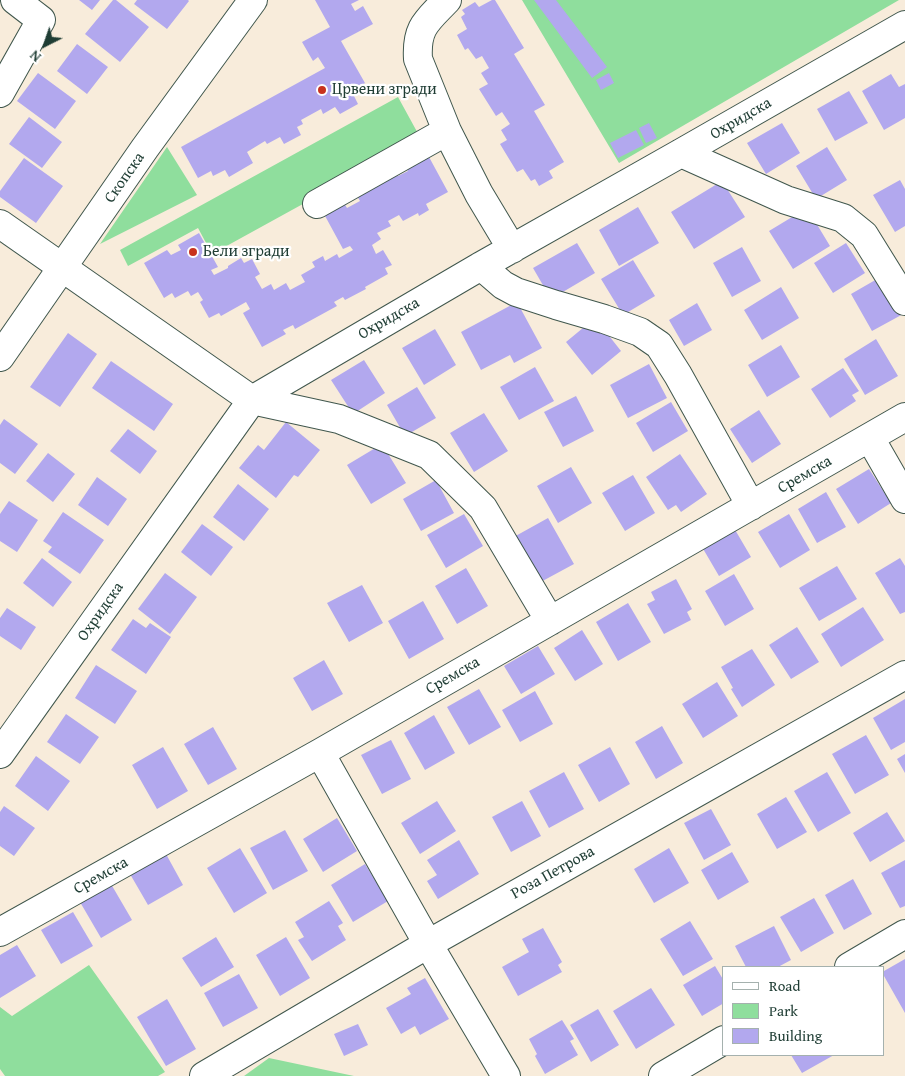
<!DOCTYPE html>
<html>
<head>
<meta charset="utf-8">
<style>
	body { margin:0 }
	#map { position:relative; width:905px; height:1076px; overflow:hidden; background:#f8ecdb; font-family:"Gentium Book Plus",serif }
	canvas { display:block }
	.legend { position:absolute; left:722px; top:966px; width:162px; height:90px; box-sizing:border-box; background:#fff; border:1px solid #a5b1ae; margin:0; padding:6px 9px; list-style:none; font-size:15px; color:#1f3d34 }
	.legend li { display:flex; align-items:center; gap:10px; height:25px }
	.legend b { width:25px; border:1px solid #a5b1ae }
	.north { position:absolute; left:20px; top:20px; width:50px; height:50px; -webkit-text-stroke:4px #fff; paint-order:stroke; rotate:221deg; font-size:14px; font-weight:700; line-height:20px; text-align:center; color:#1f3d34 }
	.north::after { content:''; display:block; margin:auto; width:18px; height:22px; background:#1f3d34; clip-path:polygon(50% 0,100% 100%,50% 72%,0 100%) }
</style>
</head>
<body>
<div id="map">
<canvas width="905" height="1076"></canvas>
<ul class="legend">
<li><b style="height:6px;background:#fff"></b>Road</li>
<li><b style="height:14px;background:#8fde9d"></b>Park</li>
<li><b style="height:14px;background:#b2a8ee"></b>Building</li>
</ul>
<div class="north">N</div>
</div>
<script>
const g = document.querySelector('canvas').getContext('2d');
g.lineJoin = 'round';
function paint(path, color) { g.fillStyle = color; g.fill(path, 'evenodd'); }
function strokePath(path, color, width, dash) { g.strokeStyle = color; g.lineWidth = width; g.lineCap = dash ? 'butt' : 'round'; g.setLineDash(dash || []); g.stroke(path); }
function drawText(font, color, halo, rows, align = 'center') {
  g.font = font + ' "Gentium Book Plus",serif'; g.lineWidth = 4.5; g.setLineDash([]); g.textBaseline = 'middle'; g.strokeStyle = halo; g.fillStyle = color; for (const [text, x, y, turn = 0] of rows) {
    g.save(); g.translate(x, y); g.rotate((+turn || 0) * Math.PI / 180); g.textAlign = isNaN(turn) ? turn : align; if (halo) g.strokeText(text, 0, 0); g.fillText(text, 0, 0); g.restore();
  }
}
paint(new Path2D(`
	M522 0H899L619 163Z
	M398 97 421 139 212 254 198 228 128 266 120 250Z
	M167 147 197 195 100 244Z
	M89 965 165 1072 158 1076H5L0 1069V1007L12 1016Z
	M269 1058 354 1076H244Z`), '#8fde9d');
paint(new Path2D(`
	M79 0H100L92 10Z
	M113 0H116L149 27 120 62 85 34Z
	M137 0H188L189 1 167 29 134 4Z
	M315 0H359L351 4 355 11 363 6 373 24 341 41 365 83 357 88 360 93 354 96 358 104 340 114 335 107 323 114 321 109 301 120 303 124 297 127 301 135 284 144 280 137 267 144 265 141 247 152 253 163 229 177 225 170 213 176 211 171 198 178 181 147 325 68 318 57 313 61 302 42 330 27Z
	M492 0H495L524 48 514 54 545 105 534 111 564 162 549 171 553 178 539 186 535 179 531 181 523 169 517 172 500 144 507 140 501 130 510 124 502 112 496 116 479 89 488 84 481 73 489 68 482 56 476 59 468 48 465 50 457 35 467 29 461 17 465 14 462 10 475 2 479 7Z
	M534 0H556L607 67 592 78Z
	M77 44 108 67 87 94 57 71Z
	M38 73 76 101 55 129 17 101Z
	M609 73 614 83 601 90 596 80Z
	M891 74 899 87 905 84V118L884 130 862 91Z
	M849 91 868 123 835 141 817 109Z
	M29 117 62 142 42 168 9 144Z
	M649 123 657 138 646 143 639 128Z
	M782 123 800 153 766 174 747 143Z
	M636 130 644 145 618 158 610 143Z
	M827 147 847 180 816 199 796 166Z
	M429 157 448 192 426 204 429 210 419 216 418 213 403 221 399 215 388 221 391 226 377 233 381 239 372 245 376 254 383 250 392 265 385 268 388 274 365 287 366 289 345 300 343 297 334 302 337 306 295 329 293 325 283 330 286 334 262 347 243 313 250 309 246 302 221 316 219 313 209 318 200 302 203 300 198 292 191 296 188 291 175 298 172 293 164 298 144 263 167 250 171 255 181 250 178 245 199 233 218 267 211 270 214 275 228 268V266L241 258 244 263 252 259 260 274 255 277 262 289 271 284 274 290 286 283 290 290 305 282 301 275 315 267 312 262 323 256 325 261 337 254 339 258 353 250 350 246 343 249 324 214 344 203 347 208 360 201 357 196 396 173 398 176 408 171 407 169Z
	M24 158 63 186 36 223 0 197V191Z
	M900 180 905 189V226L895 232 873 195Z
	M722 181 745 217 694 249 671 212Z
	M638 207 659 243 619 266 599 230Z
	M807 208 830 246 793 269 769 231Z
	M577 243 595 273 551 299 533 268Z
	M846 243 865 273 833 293 814 263Z
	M742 247 761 281 732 297 713 263Z
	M633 260 655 296 623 315 601 279Z
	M884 275 905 313 872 331 851 294Z
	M781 287 799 318 762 340 744 310Z
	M517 302 542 348 514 363 510 355 481 370 461 332Z
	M697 303 712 330 684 346 669 320Z
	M595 318 621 351 592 375 566 342Z
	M435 329 456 365 424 385 402 348Z
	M68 333 97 354 60 407 30 387Z
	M876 339 898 376 865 395 844 359Z
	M781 345 800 377 767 397 748 365Z
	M364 360 385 393 353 414 331 380Z
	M111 361 173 404 154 431 92 388Z
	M649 364 667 398 628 418 610 385Z
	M535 367 554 401 519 420 500 387Z
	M843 368 859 391 852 395 856 401 830 418 811 389Z
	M417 387 436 418 405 436 387 405Z
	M576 396 594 431 563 447 544 412Z
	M671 402 688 431 653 452 636 423Z
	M759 410 781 444 752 463 730 429Z
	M484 413 508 451 474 472 450 433Z
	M4 419 38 444 15 474 0 463V425Z
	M286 422 320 450 298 477 294 475 276 498 239 468 258 445 264 450Z
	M128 429 157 451 140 474 110 451Z
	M382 444 406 483 371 504 347 465Z
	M48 453 75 474 53 502 26 481Z
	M680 454 707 494 681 512 676 505 668 510 646 477Z
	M571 467 592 503 558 523 537 486Z
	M869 469 891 503 858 524 836 489Z
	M633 475 655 513 625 531 602 493Z
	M97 477 127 499 108 526 78 505Z
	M436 480 454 513 421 531 403 499Z
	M238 484 269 509 244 541 213 517Z
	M826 492 846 527 817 543 798 509Z
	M9 501 38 520 17 552 0 541V514Z
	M63 512 104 540 80 574 48 552 52 547 43 541Z
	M464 514 483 546 446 568 427 535Z
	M789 514 810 550 780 568 758 532Z
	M548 518 574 564 537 584 512 538Z
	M202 524 233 547 211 576 181 552Z
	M734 528 751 557 719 576 702 547Z
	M42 558 72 582 53 607 23 583Z
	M900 558 905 566V612L900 614 875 573Z
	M837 566 857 599 819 621 799 588Z
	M466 568 488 606 457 624 435 586Z
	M165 573 197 597 170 634 138 609Z
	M734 574 754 609 725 626 705 591Z
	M676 579 692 609 687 612 691 620 664 634 647 604 655 600 651 592Z
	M362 585 383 623 349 642 327 603Z
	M423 601 444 639 409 659 388 621Z
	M628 603 651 642 618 661 596 622Z
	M863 607 884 640 841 667 821 634Z
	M7 608 36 627 21 650 0 636V618Z
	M133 619 146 628 150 623 171 637 146 674 111 650Z
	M797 627 819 662 791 679 769 645Z
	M582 630 603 664 575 681 554 648Z
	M538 646 555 674 521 694 504 666Z
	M752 649 775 685 742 707 731 689 733 688 721 667Z
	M324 660 343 694 312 711 293 678Z
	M96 665 137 691 115 724 75 698Z
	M717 682 738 716 703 738 682 704Z
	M479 689 501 727 469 745 447 707Z
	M535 691 553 724 520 742 502 710Z
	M905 699V742L891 750 873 718Z
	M66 714 99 737 80 764 47 742Z
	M434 715 455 753 425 770 404 733Z
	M662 726 683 763 656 779 635 742Z
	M213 727 237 769 208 785 184 744Z
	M866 735 889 775 855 794 832 754Z
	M391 740 411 779 382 794 361 755Z
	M163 747 188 791 157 809 132 765Z
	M610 747 630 784 599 802 578 765Z
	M905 754V773L897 759Z
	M36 756 70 781 48 811 15 786Z
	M564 772 584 809 549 828 529 791Z
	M827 772 851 813 818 832 794 791Z
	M786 797 807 832 777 849 757 814Z
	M437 801 456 831 420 854 401 823Z
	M522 801 541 836 511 852 492 817Z
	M4 806 35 828 14 856 0 846V812Z
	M711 809 731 845 704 860 684 823Z
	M887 812 905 841 870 862 853 833Z
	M337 818 357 851 323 872 303 839Z
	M285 830 308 871 273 890 250 848Z
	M459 840 479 874 438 899 427 881 437 875 427 860Z
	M240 848 267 893 234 913 207 868Z
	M669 848 689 883 654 903 634 869Z
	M732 852 749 882 718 900 701 870Z
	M166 854 183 885 148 905 130 874Z
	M905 860V906L900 908 881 873Z
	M365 864 388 901 353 922 331 885Z
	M853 879 872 914 844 930 825 895Z
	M111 884 132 920 101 938 80 902Z
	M814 898 834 933 801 952 780 917Z
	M329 901 343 923 338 926 346 940 312 961 298 940 304 937 295 922Z
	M73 912 93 946 61 964 41 930Z
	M690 921 713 959 683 976 660 939Z
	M774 926 791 960 778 967H746L735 946Z
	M543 928 562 962 558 965 562 972 518 996 502 967 529 952 522 939Z
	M216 937 234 967 201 987 182 958Z
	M286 937 310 978 280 996 256 955Z
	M17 945 36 976 0 998V955Z
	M905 959V1013L884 976V971Z
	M715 966 724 981V1003L702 1016 683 985Z
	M239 974 258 1008 223 1027 204 993Z
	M425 978 449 1019 420 1035 415 1026 401 1034 386 1008 411 994 407 988Z
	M651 988 675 1025 636 1049 613 1011Z
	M167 999 196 1049 166 1066 137 1017Z
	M598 1009 619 1045 591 1062 570 1025Z
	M562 1020 574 1039 570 1041 578 1055 545 1074 535 1056 537 1054 529 1039Z
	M358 1024 368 1045 344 1056 334 1034Z
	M791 1055H834L802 1073Z`), '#b2a8ee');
const minor = new Path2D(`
	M447 0C427 21 416 27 418 59L447 131 479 194 512 249
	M0 93 41 20 15 0
	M681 153 786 200 843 218 864 235 905 301
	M317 204 447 131
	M0 224 252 400 339 419 429 455 483 508 550 621
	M481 266 503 285 516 292 556 305 604 319 640 332 659 345 678 375 751 506
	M0 357 145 148 253 0
	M870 438 905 499
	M320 753 428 944 506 1076
	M0 754 252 400 481 266 681 153 905 25
	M0 932 320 753 905 417
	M849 967 905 934
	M204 1076 428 944 905 675
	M663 1076 724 1040`);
strokePath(minor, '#40574d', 30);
strokePath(minor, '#fff', 28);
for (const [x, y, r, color] of [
	[322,90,5,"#c8321e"],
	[193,252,5,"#c8321e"]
]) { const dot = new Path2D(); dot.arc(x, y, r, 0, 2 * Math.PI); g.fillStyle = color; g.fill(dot); strokePath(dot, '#fff', 2); }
drawText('16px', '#1f3d34', '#fff', [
	["Црвени згради",332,90],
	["Бели згради",203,252]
], 'left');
drawText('16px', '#1f3d34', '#fff', [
	["Охридска",741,119,-30],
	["Скопска",125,178,-55],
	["Охридска",389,319,-30],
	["Сремска",805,475,-30],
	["Охридска",101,612,-55],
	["Сремска",453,676,-30],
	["Роза Петрова",553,873,-29],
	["Сремска",101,876,-29]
]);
</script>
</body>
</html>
